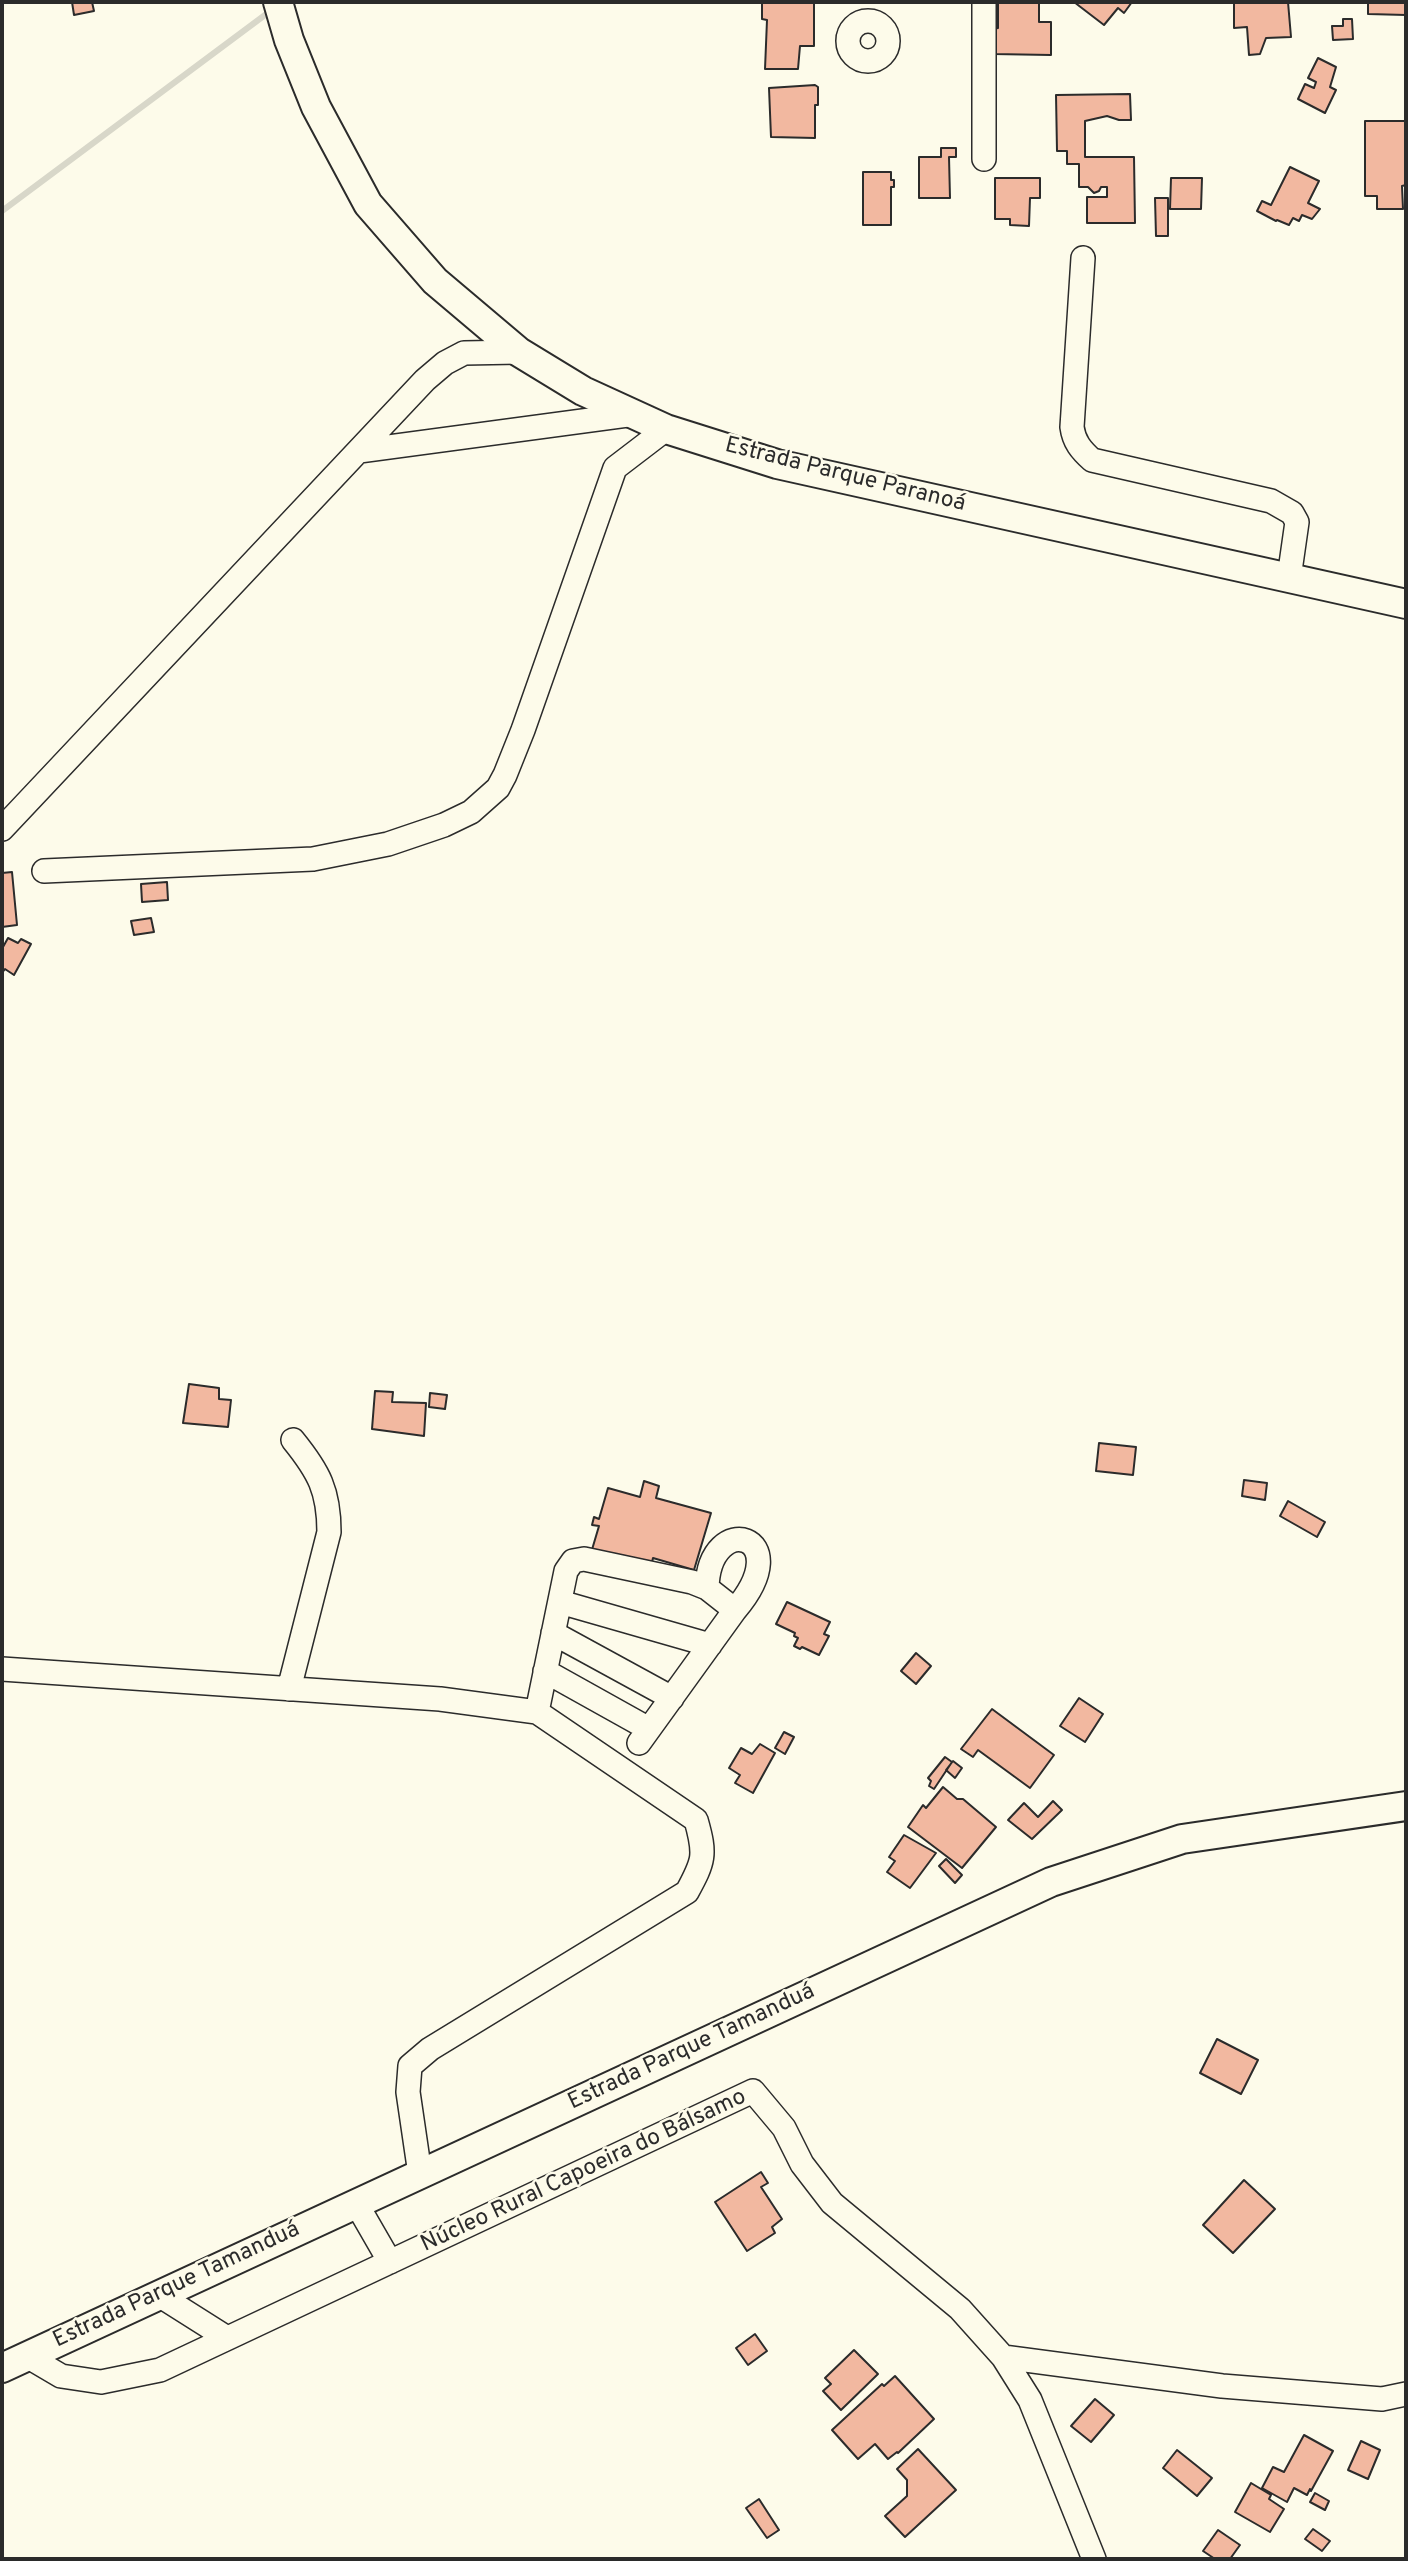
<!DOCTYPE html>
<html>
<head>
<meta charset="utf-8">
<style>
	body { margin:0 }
	#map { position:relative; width:1408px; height:2561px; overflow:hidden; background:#fdfbea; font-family:Overpass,sans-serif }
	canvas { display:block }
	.frame { position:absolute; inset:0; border:4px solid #2b2b2b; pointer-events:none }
</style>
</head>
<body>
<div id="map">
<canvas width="1408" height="2561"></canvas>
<div class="frame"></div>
</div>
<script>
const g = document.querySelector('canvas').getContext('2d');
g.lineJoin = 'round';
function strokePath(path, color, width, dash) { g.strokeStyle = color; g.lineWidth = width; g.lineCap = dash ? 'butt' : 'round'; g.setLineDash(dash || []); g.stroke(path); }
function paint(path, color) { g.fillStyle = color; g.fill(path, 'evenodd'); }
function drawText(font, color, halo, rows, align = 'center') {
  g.font = font + ' Overpass,sans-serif'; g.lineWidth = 5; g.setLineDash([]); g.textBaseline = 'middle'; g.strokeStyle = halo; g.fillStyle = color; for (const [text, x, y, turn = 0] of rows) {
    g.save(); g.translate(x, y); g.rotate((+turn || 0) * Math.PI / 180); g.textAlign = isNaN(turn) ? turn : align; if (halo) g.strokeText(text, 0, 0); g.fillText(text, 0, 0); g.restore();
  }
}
strokePath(new Path2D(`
	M2 211 269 12`), '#d8d7c9', 6);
const building = new Path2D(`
	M72 2H92L94 11 74 15Z
	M762 2H814V46H800L798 69H765L767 20 762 19Z
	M998 2H1039V22H1051V55L993 54V29L998 28Z
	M1074 2H1132L1124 13 1118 8 1104 25Z
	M1234 2H1288L1291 37 1266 38 1260 54 1249 55 1247 27 1234 28Z
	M1368 2H1406V15L1368 14Z
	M1343 19H1352L1353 39 1333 40 1332 26H1343Z
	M1318 58 1336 67 1330 87 1336 90 1325 113 1298 99 1305 84 1314 88 1316 82 1308 78Z
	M815 85 818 87V105H815V138L771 137 769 88Z
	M1130 94 1131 120H1119L1107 116 1085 121V157H1134L1135 223H1087V197H1107V187H1101L1099 191 1094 193 1088 187H1079V164H1067V151H1057L1056 95Z
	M1365 121H1406V185L1402 186 1403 209H1377V196H1365Z
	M941 148H956V157H949L950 198H919V157H941Z
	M1290 167 1319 181 1308 203 1320 209 1312 219 1302 215 1299 221 1293 218 1289 225 1277 220 1276 221 1257 211 1262 201 1271 205Z
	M863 172H891V180H894V187H891V225H863Z
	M995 178H1040V198H1030L1029 226 1010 225V219H995Z
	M1171 178H1202L1201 209H1170Z
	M1155 198H1168V236H1156Z
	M12 872 17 925 2 927V873Z
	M167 882 168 900 142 902 141 884Z
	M151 918 154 932 134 935 131 921Z
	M8 938 18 943 21 939 31 944 14 975 5 969 2 973V946L3 947Z
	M189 1384 219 1388V1399L231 1400 228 1427 183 1423Z
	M375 1391 393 1392 392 1402 426 1403 424 1436 372 1429Z
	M430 1393 447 1395 445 1409 429 1407Z
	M1099 1443 1136 1447 1133 1475 1096 1471Z
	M1244 1480 1267 1483 1265 1500 1242 1496Z
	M644 1481 659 1486 656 1498 711 1513 694 1570 653 1558 650 1570 591 1553 599 1526 592 1525 594 1517 599 1519 608 1488 640 1497Z
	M1288 1501 1325 1522 1317 1537 1280 1516Z
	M787 1602 830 1622 824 1634 829 1636 819 1655 802 1647 800 1649 794 1646 798 1638 794 1636 795 1633 776 1624Z
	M916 1653 931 1666 916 1684 901 1671Z
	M1079 1698 1103 1714 1085 1742 1060 1726Z
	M992 1709 1054 1755 1030 1788 978 1750 973 1757 961 1749Z
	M784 1732 794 1737 785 1754 775 1748Z
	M760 1744 775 1753 753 1793 735 1783 740 1775 729 1768 741 1748 752 1754Z
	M945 1757 952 1762 934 1789 929 1786 931 1781 928 1778Z
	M953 1761 962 1768 955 1778 946 1770Z
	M943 1787 957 1799H963L996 1827 962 1868 908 1827 923 1805 926 1808Z
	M1053 1801 1062 1810 1032 1839 1008 1820 1024 1803 1038 1817Z
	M904 1835 936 1853 910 1888 887 1872 895 1861 889 1857Z
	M946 1859 962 1875 955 1883 939 1866Z
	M1217 2039 1258 2060 1241 2094 1200 2073Z
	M761 2172 768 2183 761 2187 782 2219 772 2227 775 2233 747 2251 715 2202Z
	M1244 2180 1275 2209 1233 2253 1203 2225Z
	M755 2334 767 2351 748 2365 736 2348Z
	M854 2350 878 2374 841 2410 823 2391 831 2384 825 2378Z
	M895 2376 934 2419 898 2453 897 2452 888 2459 875 2444 858 2459 832 2430 882 2384 884 2386Z
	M1095 2399 1114 2415 1091 2442 1071 2426Z
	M1304 2435 1333 2451 1311 2491 1310 2489 1307 2495 1294 2488 1287 2502 1262 2488 1273 2467 1284 2472Z
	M1361 2441 1380 2450 1368 2479 1348 2470Z
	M918 2449 956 2490 905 2537 885 2516 907 2496V2480L897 2469Z
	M1177 2450 1212 2478 1197 2496 1163 2468Z
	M1251 2483 1271 2495 1269 2499 1284 2509 1270 2532 1235 2512Z
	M1315 2493 1329 2501 1325 2510 1310 2502Z
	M759 2499 779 2530 767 2538 746 2508Z
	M1313 2529 1330 2541 1322 2551 1305 2539Z
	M1218 2530 1240 2545 1230 2559H1215L1203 2551Z`);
paint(building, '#f2b8a0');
strokePath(building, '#2b2b2b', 2);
const minor = new Path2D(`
	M848 41a20 20 0 1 1 40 0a20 20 0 1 1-40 0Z
	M984 159V2
	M1083 258 1072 427C1074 442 1081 450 1092 460L1271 501 1292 513 1297 522 1289 578
	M359 451 635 414
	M2 829 425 380 445 363 464 353 519 352
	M44 871 313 859 388 844 444 825 471 812 498 788 505 775 523 730 615 468 666 429
	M707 1588C709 1509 800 1534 735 1610
	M560 1602 710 1645
	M553 1633 672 1698
	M2 1669 440 1699 537 1712 696 1820C706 1855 704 1861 687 1892L430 2049 410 2066 408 2092 420 2174
	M545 1671 649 1729
	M289 1689 329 1532C329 1491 319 1472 293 1440
	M537 1712 566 1571 573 1561 584 1559 692 1582 707 1588 735 1610 639 1743
	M356 2203 390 2262
	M159 2295 227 2338
	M27 2356 61 2376 101 2382 160 2370 753 2091 784 2128 802 2164 832 2203 960 2309 1003 2357 1030 2400 1094 2559
	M1003 2357 1222 2386 1382 2399 1406 2394`);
const major = new Path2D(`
	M278 2 289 40 316 107 368 204 435 281 519 352 583 391 666 429 777 464 1406 604
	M2 2368 1051 1882 1182 1839 1406 1806`);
strokePath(minor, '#2b2b2b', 26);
strokePath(major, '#2b2b2b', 32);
strokePath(minor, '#fdfbea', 23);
strokePath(major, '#fdfbea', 28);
drawText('23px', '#2b2b2b', '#fdfbea', [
	["Estrada Parque Paranoá",845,476,14],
	["Estrada Parque Tamanduá",692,2048,-25],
	["Núcleo Rural Capoeira do Bálsamo",584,2172,-25],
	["Estrada Parque Tamanduá",177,2286,-25]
]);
</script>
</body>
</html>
